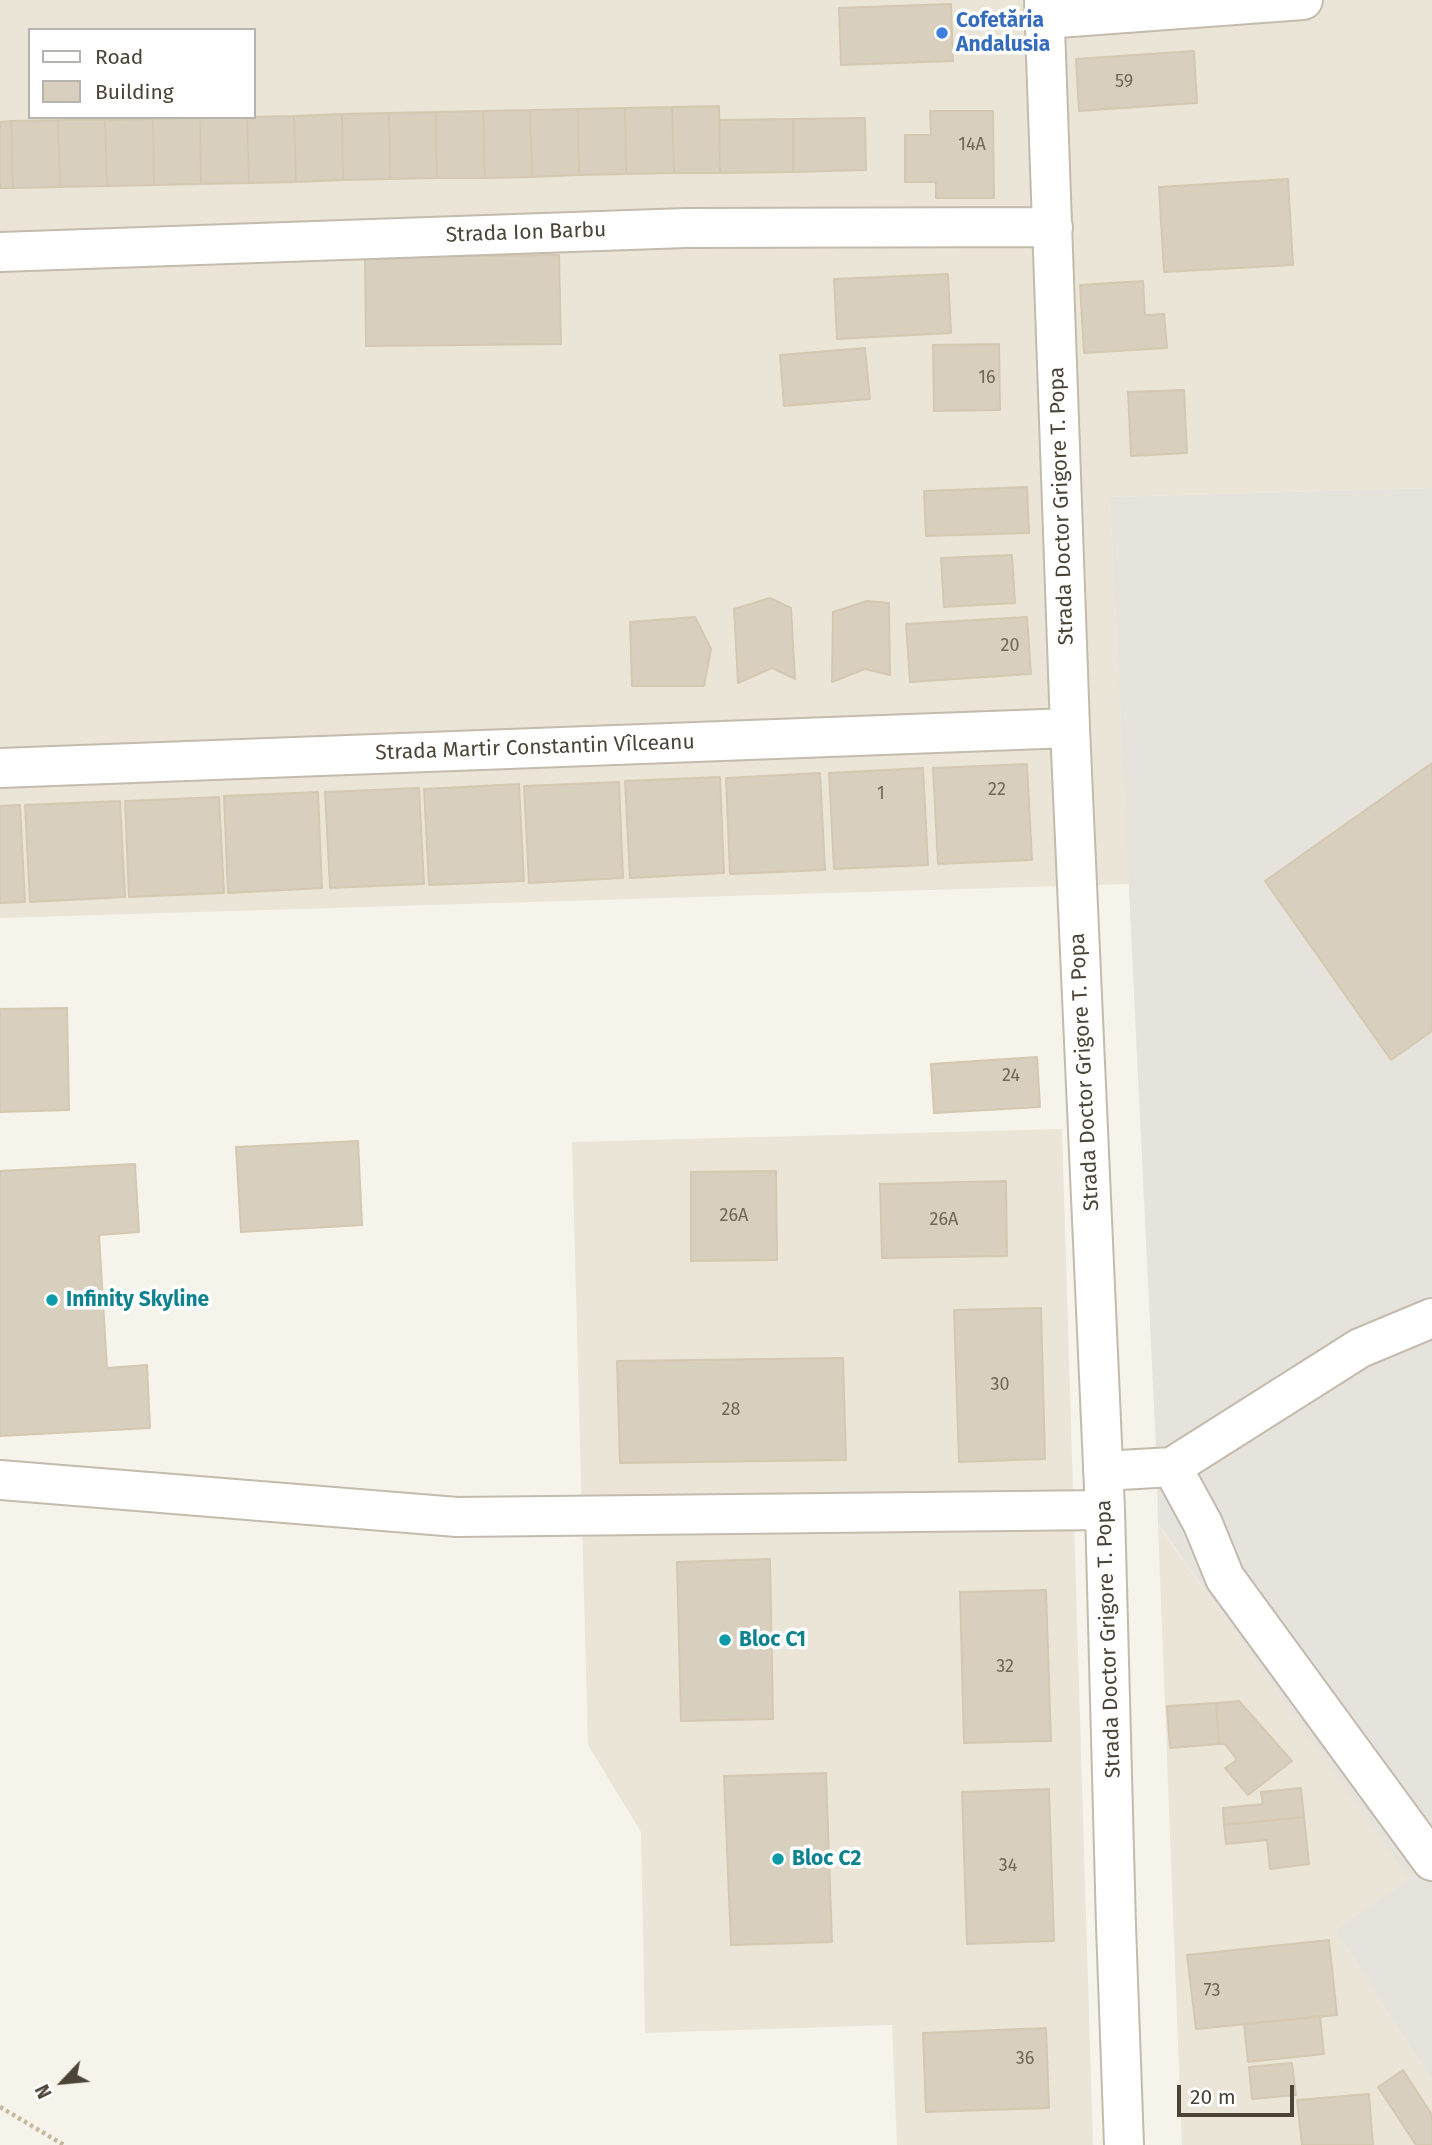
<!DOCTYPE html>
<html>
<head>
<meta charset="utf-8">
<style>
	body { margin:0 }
	#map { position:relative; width:1432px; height:2145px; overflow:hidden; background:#f6f3ea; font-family:"Fira Sans",sans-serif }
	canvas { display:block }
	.legend { position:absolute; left:28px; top:28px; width:228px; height:91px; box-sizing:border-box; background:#fff; border:2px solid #b7b4af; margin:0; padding:9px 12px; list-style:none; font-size:21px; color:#4b4437 }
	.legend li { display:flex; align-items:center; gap:14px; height:35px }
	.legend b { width:35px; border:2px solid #b7b4af }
	.north { position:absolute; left:28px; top:2047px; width:70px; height:70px; -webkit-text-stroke:5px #fff; paint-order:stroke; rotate:244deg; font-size:19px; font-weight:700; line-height:28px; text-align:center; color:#4b4437 }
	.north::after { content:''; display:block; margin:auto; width:24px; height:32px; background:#4b4437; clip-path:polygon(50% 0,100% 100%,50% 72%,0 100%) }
	.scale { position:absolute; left:1177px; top:2085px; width:117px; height:32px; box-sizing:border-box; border:4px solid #4b4437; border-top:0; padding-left:9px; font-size:21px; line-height:24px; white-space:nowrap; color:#4b4437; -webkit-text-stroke:5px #fff; paint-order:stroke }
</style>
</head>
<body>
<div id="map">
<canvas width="1432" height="2145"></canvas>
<ul class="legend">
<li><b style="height:9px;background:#fff"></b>Road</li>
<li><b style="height:19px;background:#d9cfbf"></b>Building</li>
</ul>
<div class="north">N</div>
<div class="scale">20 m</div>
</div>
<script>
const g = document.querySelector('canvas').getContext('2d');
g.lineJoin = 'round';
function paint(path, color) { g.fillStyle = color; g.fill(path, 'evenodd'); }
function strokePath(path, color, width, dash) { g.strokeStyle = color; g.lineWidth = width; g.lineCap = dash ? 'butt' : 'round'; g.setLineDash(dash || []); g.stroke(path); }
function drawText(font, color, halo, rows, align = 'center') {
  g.font = font + ' "Fira Sans",sans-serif'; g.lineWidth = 7; g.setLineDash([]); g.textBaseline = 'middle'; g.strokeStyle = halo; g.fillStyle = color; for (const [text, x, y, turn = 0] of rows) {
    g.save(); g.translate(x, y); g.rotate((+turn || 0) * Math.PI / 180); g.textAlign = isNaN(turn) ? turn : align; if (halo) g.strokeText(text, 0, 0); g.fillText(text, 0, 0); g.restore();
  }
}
paint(new Path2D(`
	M0 0H1432V488L1110 497 1129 884 0 918ZM30 30H254V117H30Z
	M1062 1129 1093 2145H897L892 2025 645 2033 641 1832 588 1745 572 1142Z
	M1158 1525 1411 1879 1335 1930 1432 2081V2145H1182Z`), '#ebe5d8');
paint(new Path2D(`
	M1432 488V2081L1335 1930 1410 1879 1158 1524 1157 1468 1110 497Z`), '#e6e2dc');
const building = new Path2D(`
	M951 4 953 61 841 65 839 8Z
	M1194 51 1197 103 1079 111 1076 59Z
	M719 106 720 173H674L672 107Z
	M672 107 674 173 626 174 625 108Z
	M625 108 626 174 579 175 578 109Z
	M578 109 579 175 532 177 530 110Z
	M530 110 532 177 485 178 483 111Z
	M483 111 485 178H437L436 112Z
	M930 111H993L994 198H936V182H905V135H931Z
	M436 112 437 178 390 179 389 113Z
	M389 113 390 179 343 180 342 114Z
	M342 114 343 180 296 182 294 116Z
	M294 116 296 182 249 183 247 117Z
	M247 117 249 183 201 184 200 118Z
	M200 118 201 184 154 185 153 119Z
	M865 118 866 170 793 172V119Z
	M153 119 154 185 107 186 105 120Z
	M793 119V172L720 173V120Z
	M58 120 60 187 13 188 11 121Z
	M58 120H105L107 186 60 187Z
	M11 121 13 188H0V122Z
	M1288 179 1293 265 1164 272 1159 187Z
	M559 255 561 344 366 346 365 257Z
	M948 274 951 333 837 339 834 279Z
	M1143 281 1145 315 1164 314 1167 348 1084 353 1080 285Z
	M999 344 1000 410 934 411 933 345Z
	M865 348 870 399 784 406 780 355Z
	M1184 390 1187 453 1131 456 1128 392Z
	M1027 487 1029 533 926 536 924 491Z
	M1012 555 1015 603 944 607 941 558Z
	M770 598 791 608 795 679 772 668 738 683 734 609Z
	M867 601 889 603 890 675 865 669 832 682 833 612Z
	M695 617 711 649 704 686H632L630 622Z
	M1027 617 1031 674 910 682 906 624Z
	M1432 763V1031L1391 1060 1265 881Z
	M1027 764 1032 860 938 864 933 768Z
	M923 768 928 865 834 869 829 773Z
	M820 773 825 870 730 874 726 778Z
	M720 777 724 873 630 878 625 781Z
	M619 782 623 878 529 883 524 786Z
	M519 784 524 881 429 885 424 789Z
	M419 788 424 884 330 888 325 792Z
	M318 792 322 888 228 893 224 796Z
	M219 797 224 893 129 897 125 801Z
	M120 801 125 897 30 902 25 805Z
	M20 805 25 902 0 903V806Z
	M67 1008 69 1110 0 1112V1009Z
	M1037 1057 1040 1107 934 1113 931 1064Z
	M358 1141 362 1225 241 1232 236 1147Z
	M135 1164 139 1232 99 1235 107 1368 147 1365 150 1428 0 1436V1171Z
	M776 1171 777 1260 691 1261V1172Z
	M1006 1181 1007 1256 882 1258 880 1184Z
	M1041 1308 1045 1459 959 1462 954 1310Z
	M843 1358 846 1460 620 1463 617 1361Z
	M770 1559 773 1719 681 1721 677 1562Z
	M1046 1590 1051 1741 964 1743 960 1592Z
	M1239 1701 1292 1761 1248 1795 1225 1768 1237 1760 1225 1744H1219L1216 1703Z
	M1216 1703 1219 1744 1170 1748 1167 1706Z
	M826 1773 832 1942 731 1945 724 1776Z
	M1301 1788 1304 1817 1224 1825 1223 1808 1263 1804 1261 1792Z
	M1049 1789 1054 1941 967 1944 962 1792Z
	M1304 1817 1309 1864 1270 1869 1267 1840 1226 1844 1224 1825Z
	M1329 1940 1337 2015 1196 2029 1187 1955Z
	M1320 2016 1324 2054 1248 2062 1244 2024Z
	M1046 2028 1049 2108 926 2112 923 2033Z
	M1292 2063 1296 2095 1252 2099 1249 2067Z
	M1403 2070 1432 2115V2145H1416L1378 2087Z
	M1369 2094 1373 2145H1302L1297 2100Z`);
paint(building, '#d9cfbf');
strokePath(building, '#d5c8b1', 2);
const minor = new Path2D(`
	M1044 0 1070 728 1105 1510 1116 1926 1124 2145
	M1044 19 1303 0
	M0 252 686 228 1053 227
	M0 768 1070 728
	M1432 1318 1360 1348 1172 1467 1203 1524 1225 1578 1432 1861
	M1103 1471 1172 1467
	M0 1480 457 1517 1105 1510`);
strokePath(minor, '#c3bbac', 42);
strokePath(new Path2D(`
	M0 2107 64 2145`), '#c6b89c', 4.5, [3.5, 3.5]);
strokePath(minor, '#fff', 38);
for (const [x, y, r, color] of [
	[942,33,7,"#3f7fe0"],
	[52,1300,7,"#0f9aa8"],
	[725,1640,7,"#0f9aa8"],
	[778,1859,7,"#0f9aa8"]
]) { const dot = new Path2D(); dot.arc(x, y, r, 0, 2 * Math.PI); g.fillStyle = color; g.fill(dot); strokePath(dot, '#fff', 2.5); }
drawText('18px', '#6e6759', null, [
	["59",1124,82],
	["14A",972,145],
	["16",987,378],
	["20",1010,646],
	["22",997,790],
	["1",881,794],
	["24",1011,1076],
	["26A",734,1216],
	["26A",944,1220],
	["30",1000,1385],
	["28",731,1410],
	["32",1005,1667],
	["34",1008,1866],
	["73",1212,1991],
	["36",1025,2059]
]);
drawText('bold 21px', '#366cbe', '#fff', [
	["Cofetăria",956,21],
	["Andalusia",956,45]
], 'left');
drawText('21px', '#4b4437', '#fff', [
	["Strada Ion Barbu",526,233,-2],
	["Strada Doctor Grigore T. Popa",1062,506,-92],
	["Strada Martir Constantin Vîlceanu",535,748,-2],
	["Strada Doctor Grigore T. Popa",1085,1072,-93],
	["Strada Doctor Grigore T. Popa",1109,1639,-92]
]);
drawText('bold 21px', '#0d838f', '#fff', [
	["Infinity Skyline",66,1300],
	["Bloc C1",739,1640],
	["Bloc C2",792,1859]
], 'left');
</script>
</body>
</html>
